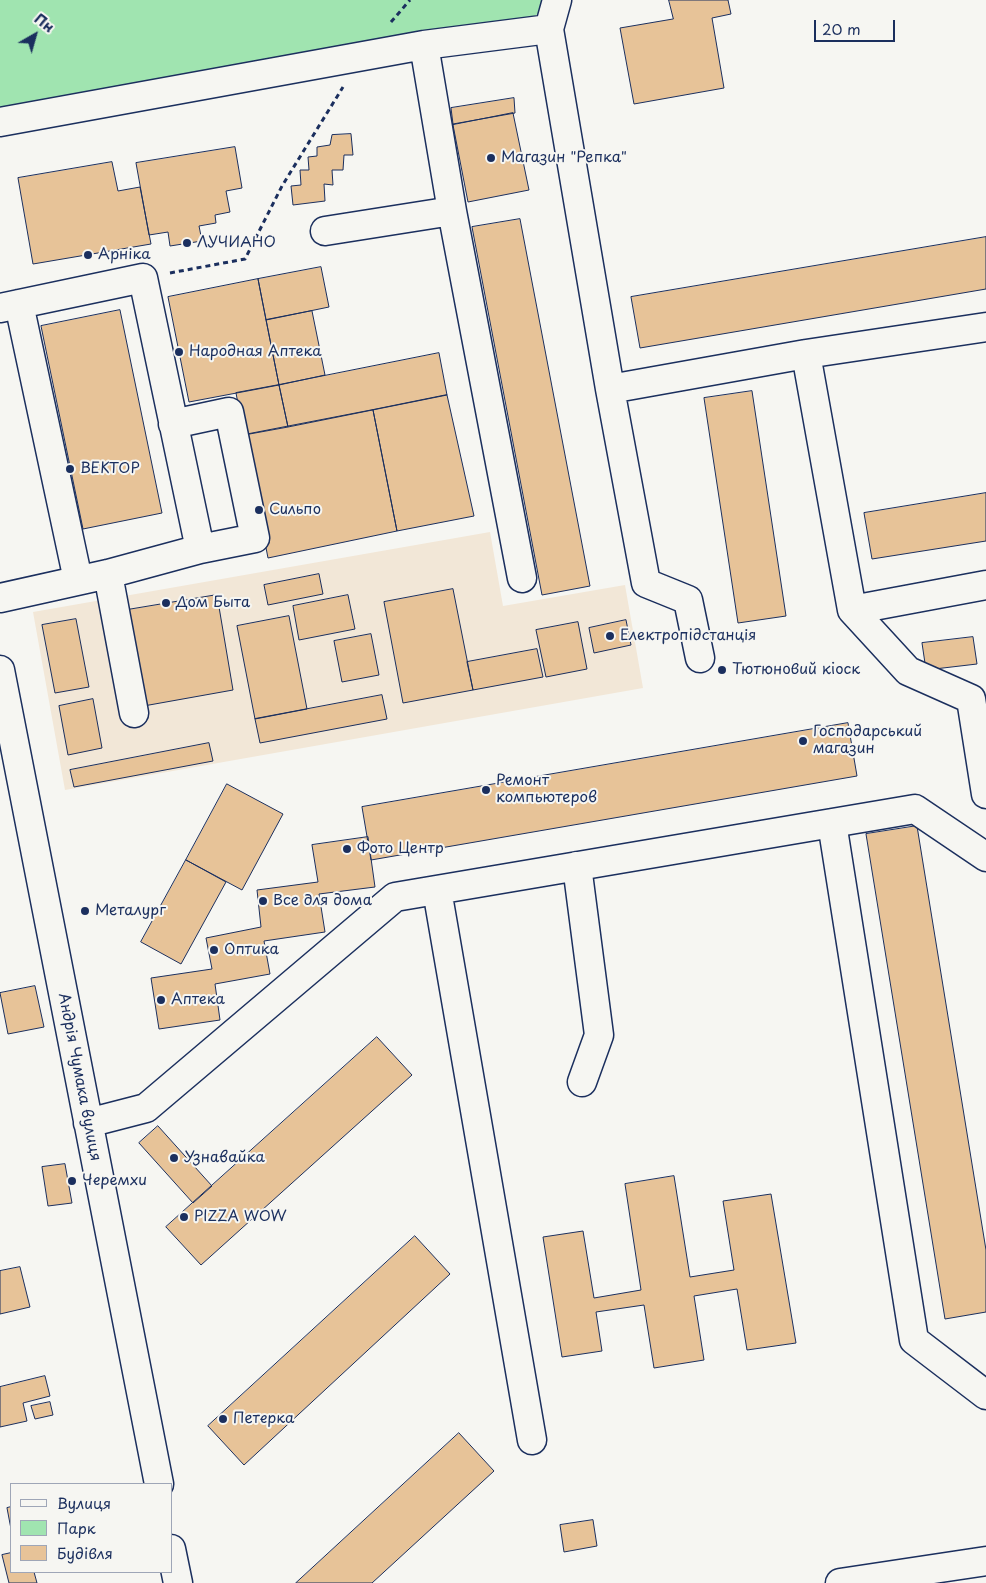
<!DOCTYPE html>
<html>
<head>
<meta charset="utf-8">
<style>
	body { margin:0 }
	#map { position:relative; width:986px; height:1583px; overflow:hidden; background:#f6f6f2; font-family:"Playpen Sans",sans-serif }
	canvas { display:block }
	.legend { position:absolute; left:10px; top:1483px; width:162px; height:90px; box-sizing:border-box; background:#f6f6f2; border:1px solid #9ea6b7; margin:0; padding:6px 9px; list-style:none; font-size:15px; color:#1b2f5e }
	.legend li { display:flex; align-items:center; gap:10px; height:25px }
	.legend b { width:25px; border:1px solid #9ea6b7 }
	.north { position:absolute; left:10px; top:10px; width:50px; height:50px; -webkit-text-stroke:4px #f6f6f2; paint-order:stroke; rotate:38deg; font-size:14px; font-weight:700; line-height:20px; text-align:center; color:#1b2f5e }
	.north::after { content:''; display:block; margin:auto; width:18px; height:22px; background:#1b2f5e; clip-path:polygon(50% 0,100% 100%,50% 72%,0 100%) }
	.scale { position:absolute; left:814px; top:20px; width:81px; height:22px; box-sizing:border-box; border:2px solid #1b2f5e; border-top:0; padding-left:6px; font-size:15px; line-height:18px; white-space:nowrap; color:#1b2f5e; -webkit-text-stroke:4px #f6f6f2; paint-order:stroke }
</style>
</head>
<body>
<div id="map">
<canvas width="986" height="1583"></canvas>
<ul class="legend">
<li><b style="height:6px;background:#f6f6f2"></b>Вулиця</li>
<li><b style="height:14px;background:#a0e4b0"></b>Парк</li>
<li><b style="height:14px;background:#e7c398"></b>Будівля</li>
</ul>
<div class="north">Пн</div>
<div class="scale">20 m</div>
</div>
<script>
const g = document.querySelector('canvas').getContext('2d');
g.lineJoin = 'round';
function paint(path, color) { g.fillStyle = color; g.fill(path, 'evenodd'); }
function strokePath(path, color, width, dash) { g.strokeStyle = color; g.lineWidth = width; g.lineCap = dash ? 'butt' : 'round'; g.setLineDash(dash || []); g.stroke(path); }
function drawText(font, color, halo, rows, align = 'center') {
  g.font = font + ' "Playpen Sans",sans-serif'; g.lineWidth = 4; g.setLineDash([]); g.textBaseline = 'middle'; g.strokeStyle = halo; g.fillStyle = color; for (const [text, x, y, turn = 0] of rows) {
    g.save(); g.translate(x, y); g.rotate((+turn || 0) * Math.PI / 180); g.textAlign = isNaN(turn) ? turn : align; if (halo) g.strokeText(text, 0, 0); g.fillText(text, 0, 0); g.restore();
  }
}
paint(new Path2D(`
	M490 532 503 606 625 585 643 688 65 790 33 612Z`), '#f2e7d7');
paint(new Path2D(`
	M0 0H552L550 8 534 16 271 64 0 110Z`), '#a0e4b0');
const building = new Path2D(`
	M669 0H728L731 14 712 18 724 88 634 104 620 28 673 19Z
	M514 98 515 113 453 124 451 108Z
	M513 113 529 190 468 202 453 125Z
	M351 134 353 155H344L343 170H332L333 185 324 184 325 201 293 205 291 186 301 185 300 170H309L308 157 317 156V147L330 145 332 135Z
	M235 147 242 188 226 191 230 212 215 215 216 223 199 226 202 241 170 246 168 232 149 235 136 163Z
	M112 162 118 191 140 187 151 244 33 264 18 178Z
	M520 219 590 586 542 595 472 227Z
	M986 237V289L640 348 631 297Z
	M321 267 329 307 266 320 258 279Z
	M258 279 279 385 189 402 168 297Z
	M120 310 162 513 83 529 41 326Z
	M312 311 325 375 279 385 266 320Z
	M439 353 447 395 288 427 279 385Z
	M279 385 288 427 244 435 236 393Z
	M752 391 786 616 738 623 704 398Z
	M447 395 474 516 397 531 373 410Z
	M373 410 397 531 268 558 244 435Z
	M986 493V541L872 559 864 513Z
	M319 574 323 594 268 605 264 585Z
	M453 589 473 690 403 703 384 602Z
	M217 595 233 690 138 707 121 611Z
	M348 595 355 629 299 640 293 606Z
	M289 616 307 709 255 719 237 626Z
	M76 619 89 687 55 693 42 625Z
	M626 620 631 645 594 653 589 628Z
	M578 622 587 669 546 677 536 630Z
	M371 634 379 675 342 682 334 641Z
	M973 637 977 664 926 670 922 643Z
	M537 649 543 677 473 690 467 662Z
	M382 695 387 719 260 743 255 719Z
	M93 699 102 748 68 755 59 706Z
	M848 723 857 776 371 860 362 807Z
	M209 743 213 761 74 787 70 770Z
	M227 784 283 814 242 890 186 860Z
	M917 826 986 1250V1312L945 1319 866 834Z
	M368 837 375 887 319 894 325 932 264 941 270 974 215 984 220 1020 159 1029 151 978 212 969 206 938 261 927 257 890 318 882 312 845Z
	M186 860 226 882 181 964 141 942Z
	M35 986 44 1027 8 1034 0 993Z
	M377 1037 412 1075 201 1265 166 1227Z
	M158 1126 212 1186 193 1203 139 1143Z
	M65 1164 72 1203 48 1206 42 1167Z
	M674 1176 690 1277 734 1270 723 1201 771 1194 796 1343 747 1350 737 1289 694 1296 704 1360 654 1368 644 1305 596 1312 602 1351 562 1357 543 1237 583 1231 594 1298 641 1290 625 1184Z
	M415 1236 450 1274 244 1465 208 1426Z
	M20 1267 30 1307 0 1314V1271Z
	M45 1376 50 1396 23 1403 27 1421 0 1427V1387Z
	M50 1402 53 1415 35 1419 31 1406Z
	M459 1433 494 1471 372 1583H296Z
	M11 1507V1529L7 1508Z
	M593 1520 597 1546 564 1552 560 1525Z
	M11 1553V1572H34L37 1583H9L2 1555Z`);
paint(building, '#e7c398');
strokePath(building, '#1b2f5e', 1);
const minor = new Path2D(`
	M557 0 549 29 610 389 806 354 986 327
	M424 45 452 211 522 578
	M0 122 424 45 549 29
	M325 231 452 211
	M19 304 78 580
	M0 308 143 278 200 549 255 538 229 412 173 424
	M806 354 852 610 908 671 971 699 986 794
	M610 389 646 583 688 600 700 658
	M108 574 134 713
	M0 598 108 574 200 549
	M852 610 986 585
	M0 670 159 1484
	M832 823 914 1340 986 1395
	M577 866 599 1035 582 1082
	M437 890 532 1440
	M88 1123 146 1108 395 897 915 809 986 857
	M171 1549 178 1583
	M840 1583 986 1561`);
strokePath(minor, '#1b2f5e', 31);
strokePath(new Path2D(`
	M391 22 410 0
	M170 273 245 259 282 186 343 87`), '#1b2f5e', 3, [5, 4]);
strokePath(minor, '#f6f6f2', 28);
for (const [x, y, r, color] of [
	[491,158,5,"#1b2f5e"],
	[187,243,5,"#1b2f5e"],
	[88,255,5,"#1b2f5e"],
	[179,352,5,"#1b2f5e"],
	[70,469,5,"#1b2f5e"],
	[259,510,5,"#1b2f5e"],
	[166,603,5,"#1b2f5e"],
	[610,636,5,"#1b2f5e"],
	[722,670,5,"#1b2f5e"],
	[803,741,5,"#1b2f5e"],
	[486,790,5,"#1b2f5e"],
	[347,849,5,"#1b2f5e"],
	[263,901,5,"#1b2f5e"],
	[85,911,5,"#1b2f5e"],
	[214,950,5,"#1b2f5e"],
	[161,1000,5,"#1b2f5e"],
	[174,1158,5,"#1b2f5e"],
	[72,1181,5,"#1b2f5e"],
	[184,1217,5,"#1b2f5e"],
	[223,1419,5,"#1b2f5e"]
]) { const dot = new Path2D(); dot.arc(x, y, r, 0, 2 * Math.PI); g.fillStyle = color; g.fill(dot); strokePath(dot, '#f6f6f2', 2); }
drawText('15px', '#1b2f5e', '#f6f6f2', [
	["Магазин \"Репка\"",501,158],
	["ЛУЧИАНО",197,243],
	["Арніка",98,255],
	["Народная Аптека",189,352],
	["ВЕКТОР",80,469],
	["Сильпо",269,510],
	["Дом Быта",176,603],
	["Електропідстанція",620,636],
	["Тютюновий кіоск",732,670],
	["Господарський",813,732],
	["магазин",813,749],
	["Ремонт",496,781],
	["компьютеров",496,798],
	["Фото Центр",357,849],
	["Все для дома",273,901],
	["Металург",95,911],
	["Оптика",224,950],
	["Аптека",171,1000],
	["Узнавайка",184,1158],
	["Черемхи",82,1181],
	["PIZZA WOW",194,1217],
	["Петерка",233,1419]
], 'left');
drawText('15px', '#1b2f5e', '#f6f6f2', [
	["Андрія Чумака вулиця",79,1077,79]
]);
</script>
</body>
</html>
